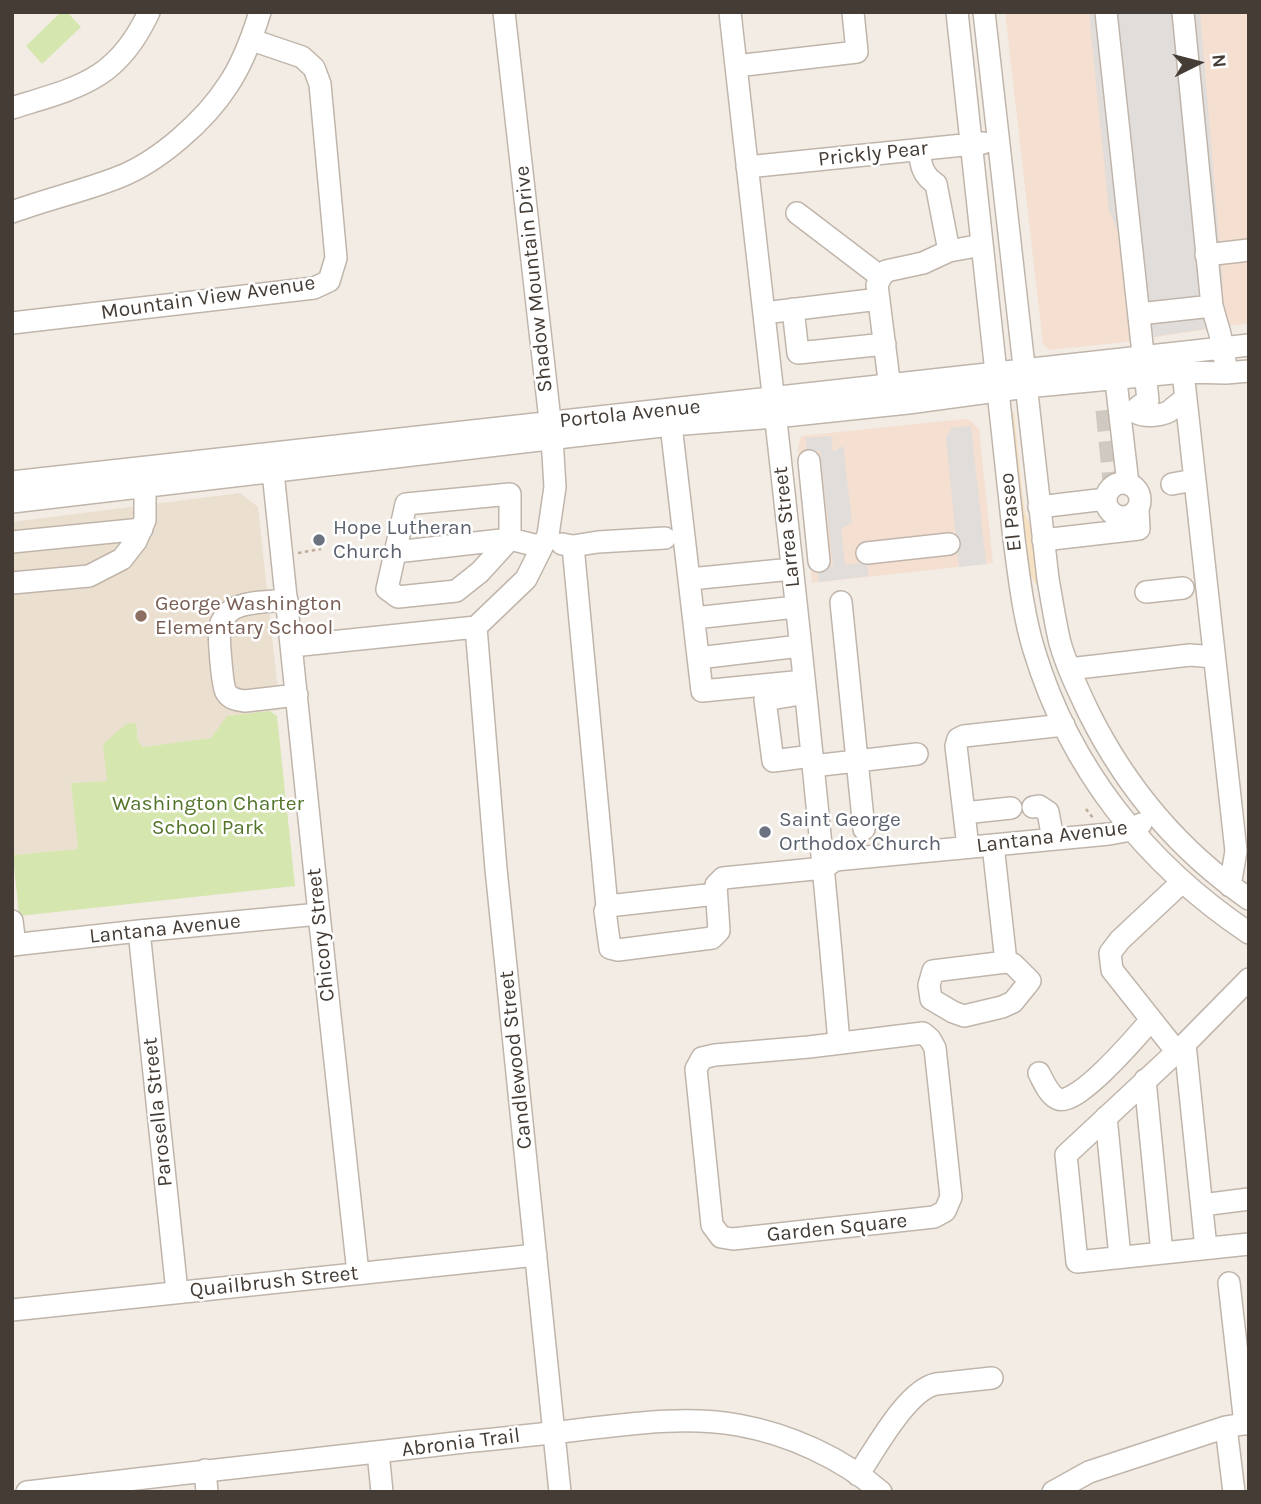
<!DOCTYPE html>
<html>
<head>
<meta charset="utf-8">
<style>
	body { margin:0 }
	#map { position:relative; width:1261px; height:1504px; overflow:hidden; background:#f2ece5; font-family:Karla,sans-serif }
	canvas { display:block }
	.frame { position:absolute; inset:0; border:14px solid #443c35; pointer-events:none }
	.north { position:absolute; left:1163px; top:28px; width:70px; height:70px; -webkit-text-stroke:5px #fff; paint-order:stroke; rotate:84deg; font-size:19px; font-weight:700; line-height:28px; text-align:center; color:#443c35 }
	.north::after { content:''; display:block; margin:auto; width:24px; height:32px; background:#443c35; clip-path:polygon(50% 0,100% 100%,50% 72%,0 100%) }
</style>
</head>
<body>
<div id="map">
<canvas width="1261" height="1504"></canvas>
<div class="frame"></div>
<div class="north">N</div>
</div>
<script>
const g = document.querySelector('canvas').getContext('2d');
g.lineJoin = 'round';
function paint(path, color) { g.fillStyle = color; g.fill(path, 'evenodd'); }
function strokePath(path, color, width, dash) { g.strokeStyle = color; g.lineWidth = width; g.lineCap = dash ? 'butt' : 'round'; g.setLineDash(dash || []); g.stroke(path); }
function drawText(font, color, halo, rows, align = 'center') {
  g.font = font + ' Karla,sans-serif'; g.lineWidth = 5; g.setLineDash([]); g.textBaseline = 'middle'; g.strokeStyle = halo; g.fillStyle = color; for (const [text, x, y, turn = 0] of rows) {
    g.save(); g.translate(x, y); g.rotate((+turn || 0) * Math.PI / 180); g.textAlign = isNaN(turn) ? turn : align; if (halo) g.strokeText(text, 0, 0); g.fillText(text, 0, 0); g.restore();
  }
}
paint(new Path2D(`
	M1005 12H1249V323L1116 343 1050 350 1043 344Z
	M964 419 970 420 979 429 993 563 812 583 798 448 801 436Z`), '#f4dfd1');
paint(new Path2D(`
	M240 493 258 507 280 710 228 716 211 738 143 747 138 741 136 723 107 781 71 783 79 849 12 855V522Z`), '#ebdfd0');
paint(new Path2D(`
	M61 12H67L81 27 42 64 26 46Z
	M270 711 277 716 295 886 19 916 13 855 78 849 71 783 107 781 103 744 126 724 136 723 138 741 143 747 211 738 227 716Z`), '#d6e6af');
paint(new Path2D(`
	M1011 411 1014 413 1023 499 1025 512 1033 533 1041 592 1027 570 1009 413Z`), '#f6e2c2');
paint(new Path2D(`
	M1089 12H1200L1223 287 1218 298 1230 325 1131 340 1132 335 1124 256 1117 229 1109 210Z
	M971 426 986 564 959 567 946 436 951 431V428Z
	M831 436 833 452 843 446 852 522 841 529 845 565 867 563 868 576 819 582 817 568 833 566 820 451 807 452 806 438Z`), '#e0ddda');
strokePath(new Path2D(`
	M1106 410 1113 481`), '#cfc9c2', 21, [21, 10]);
const minor = new Path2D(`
	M730 12C768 356 810 699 839 1043
	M957 12 1014 539C1019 576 1023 614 1034 650 1070 769 1146 864 1249 933
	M984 12 1048 579C1052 601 1055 622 1060 643 1067 667 1078 690 1089 713 1127 789 1178 850 1249 899
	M1106 12 1148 400 1138 407 1137 413C1145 417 1164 416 1171 410 1176 406 1178 403 1185 400
	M1183 12 1212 306 1220 334 1225 361
	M736 66 857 52 853 12
	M12 108C79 87 117 81 149 12
	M919 150C921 165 922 175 936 184L949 251
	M747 167 983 143
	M12 212C47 199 84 191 119 177 158 162 205 121 228 85 243 63 252 38 260 12
	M797 213 881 277
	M1206 255 1249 250
	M793 309 798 353 885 344
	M764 313 879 299
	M1139 314 1212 306
	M12 323 314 288 329 281 336 258 320 84 314 68 302 57 252 40
	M1117 368V390L1128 484
	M1183 372 1236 851 1230 886
	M891 396 877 285 881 277 886 271 923 263 949 251 982 245
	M671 425 702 691 804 681
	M809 461 819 561
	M273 472 319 914 358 1273
	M12 482 1249 345
	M1106 500a17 17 0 1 1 34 0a17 17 0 1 1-34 0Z
	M1172 484 1194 480
	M510 494V539L480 572 456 591 398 597 387 589 406 504Z
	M12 502 574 436 671 425 775 417 908 403 1026 387 1183 372 1226 373 1249 371
	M1039 507 1106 499
	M1043 540 1139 529 1138 509
	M12 542 142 529
	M562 544 573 546 598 542 665 538
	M573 546 607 907
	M396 552 510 539 542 547
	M867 553 949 544
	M690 579 792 569
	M12 583 89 576 122 559 136 541 145 520V487
	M1146 592 1183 588
	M287 600C271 602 240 601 229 612 225 616 221 622 220 626 218 634 222 685 226 692 230 699 237 700 245 701L297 695
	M841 602 864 829
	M694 618 796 607
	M476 627 496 869 560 1492
	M292 646 476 627 526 579 548 535 555 487 552 438 504 12
	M698 658 800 646
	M1069 669 1190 655 1214 657
	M800 694 765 700 773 761 812 756
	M813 766 917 754
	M1033 807 1039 806 1048 812 1053 839
	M964 813 1011 808
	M993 845 1006 962 1013 964 1030 981 1013 1002 1002 1007 964 1016 953 1012 931 999 929 985 933 971 1006 962
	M968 847 956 746 958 739 964 736 1064 725
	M716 894 608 906 605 911 610 948 618 950 712 938 719 931 716 885 723 878 824 868 835 860 1109 834 1131 830 1141 824
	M12 921 15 945
	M139 931 177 1292
	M12 945 139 931 319 914
	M923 1033 930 1039 935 1048 951 1197 945 1211 934 1217 733 1239 721 1237 712 1225 696 1069 702 1058 715 1055 809 1047Z
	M1185 1044 1066 1155 1077 1262 1249 1244
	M1177 1052 1112 970 1110 953 1120 940 1182 882
	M1039 1073C1043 1081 1049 1095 1058 1099 1077 1107 1138 1035 1151 1020
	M1145 1080 1162 1253
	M1106 1117 1120 1257
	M1202 1205 1249 1199
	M1206 1248 1185 1044 1249 979
	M1229 1283 1245 1424
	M12 1310 536 1255
	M1226 1427 1234 1492
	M378 1452 382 1492
	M205 1470 207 1492
	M858 1475C875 1450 907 1390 936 1384L992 1378
	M27 1492C172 1474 318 1459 464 1442 504 1438 545 1434 585 1429 636 1423 688 1416 738 1425 789 1434 842 1458 881 1492
	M1053 1492 1089 1472 1226 1427 1249 1423`);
strokePath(minor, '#c0b5ab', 24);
strokePath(new Path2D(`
	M298 553 321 549
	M1086 809 1093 818`), '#bfac9a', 2.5, [3.5, 3.5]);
strokePath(minor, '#fff', 21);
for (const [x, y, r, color] of [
	[319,540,7,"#6b7280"],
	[141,616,7,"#8d6e63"],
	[765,832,7,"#6b7280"]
]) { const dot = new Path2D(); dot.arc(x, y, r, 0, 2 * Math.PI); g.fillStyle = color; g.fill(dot); strokePath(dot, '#fff', 2.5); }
drawText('21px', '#443c35', '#fff', [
	["Prickly Pear",873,154,-6],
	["Shadow Mountain Drive",534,279,-96],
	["Mountain View Avenue",208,298,-8],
	["Portola Avenue",630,414,-6],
	["El Paseo",1011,512,-96],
	["Larrea Street",787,527,-96],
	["Lantana Avenue",1052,837,-7],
	["Lantana Avenue",165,929,-6],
	["Chicory Street",321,935,-96],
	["Candlewood Street",516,1060,-96],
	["Parosella Street",158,1112,-96],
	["Garden Square",837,1228,-6],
	["Quailbrush Street",274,1282,-6],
	["Abronia Trail",461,1443,-7]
]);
drawText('21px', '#5b616d', '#fff', [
	["Hope Lutheran",333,528],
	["Church",333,552],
	["Saint George",779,820],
	["Orthodox Church",779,844]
], 'left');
drawText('21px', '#785e54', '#fff', [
	["George Washington",155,604],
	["Elementary School",155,628]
], 'left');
drawText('21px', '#52742a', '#fff', [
	["Washington Charter",208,804],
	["School Park",208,828]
]);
</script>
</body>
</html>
